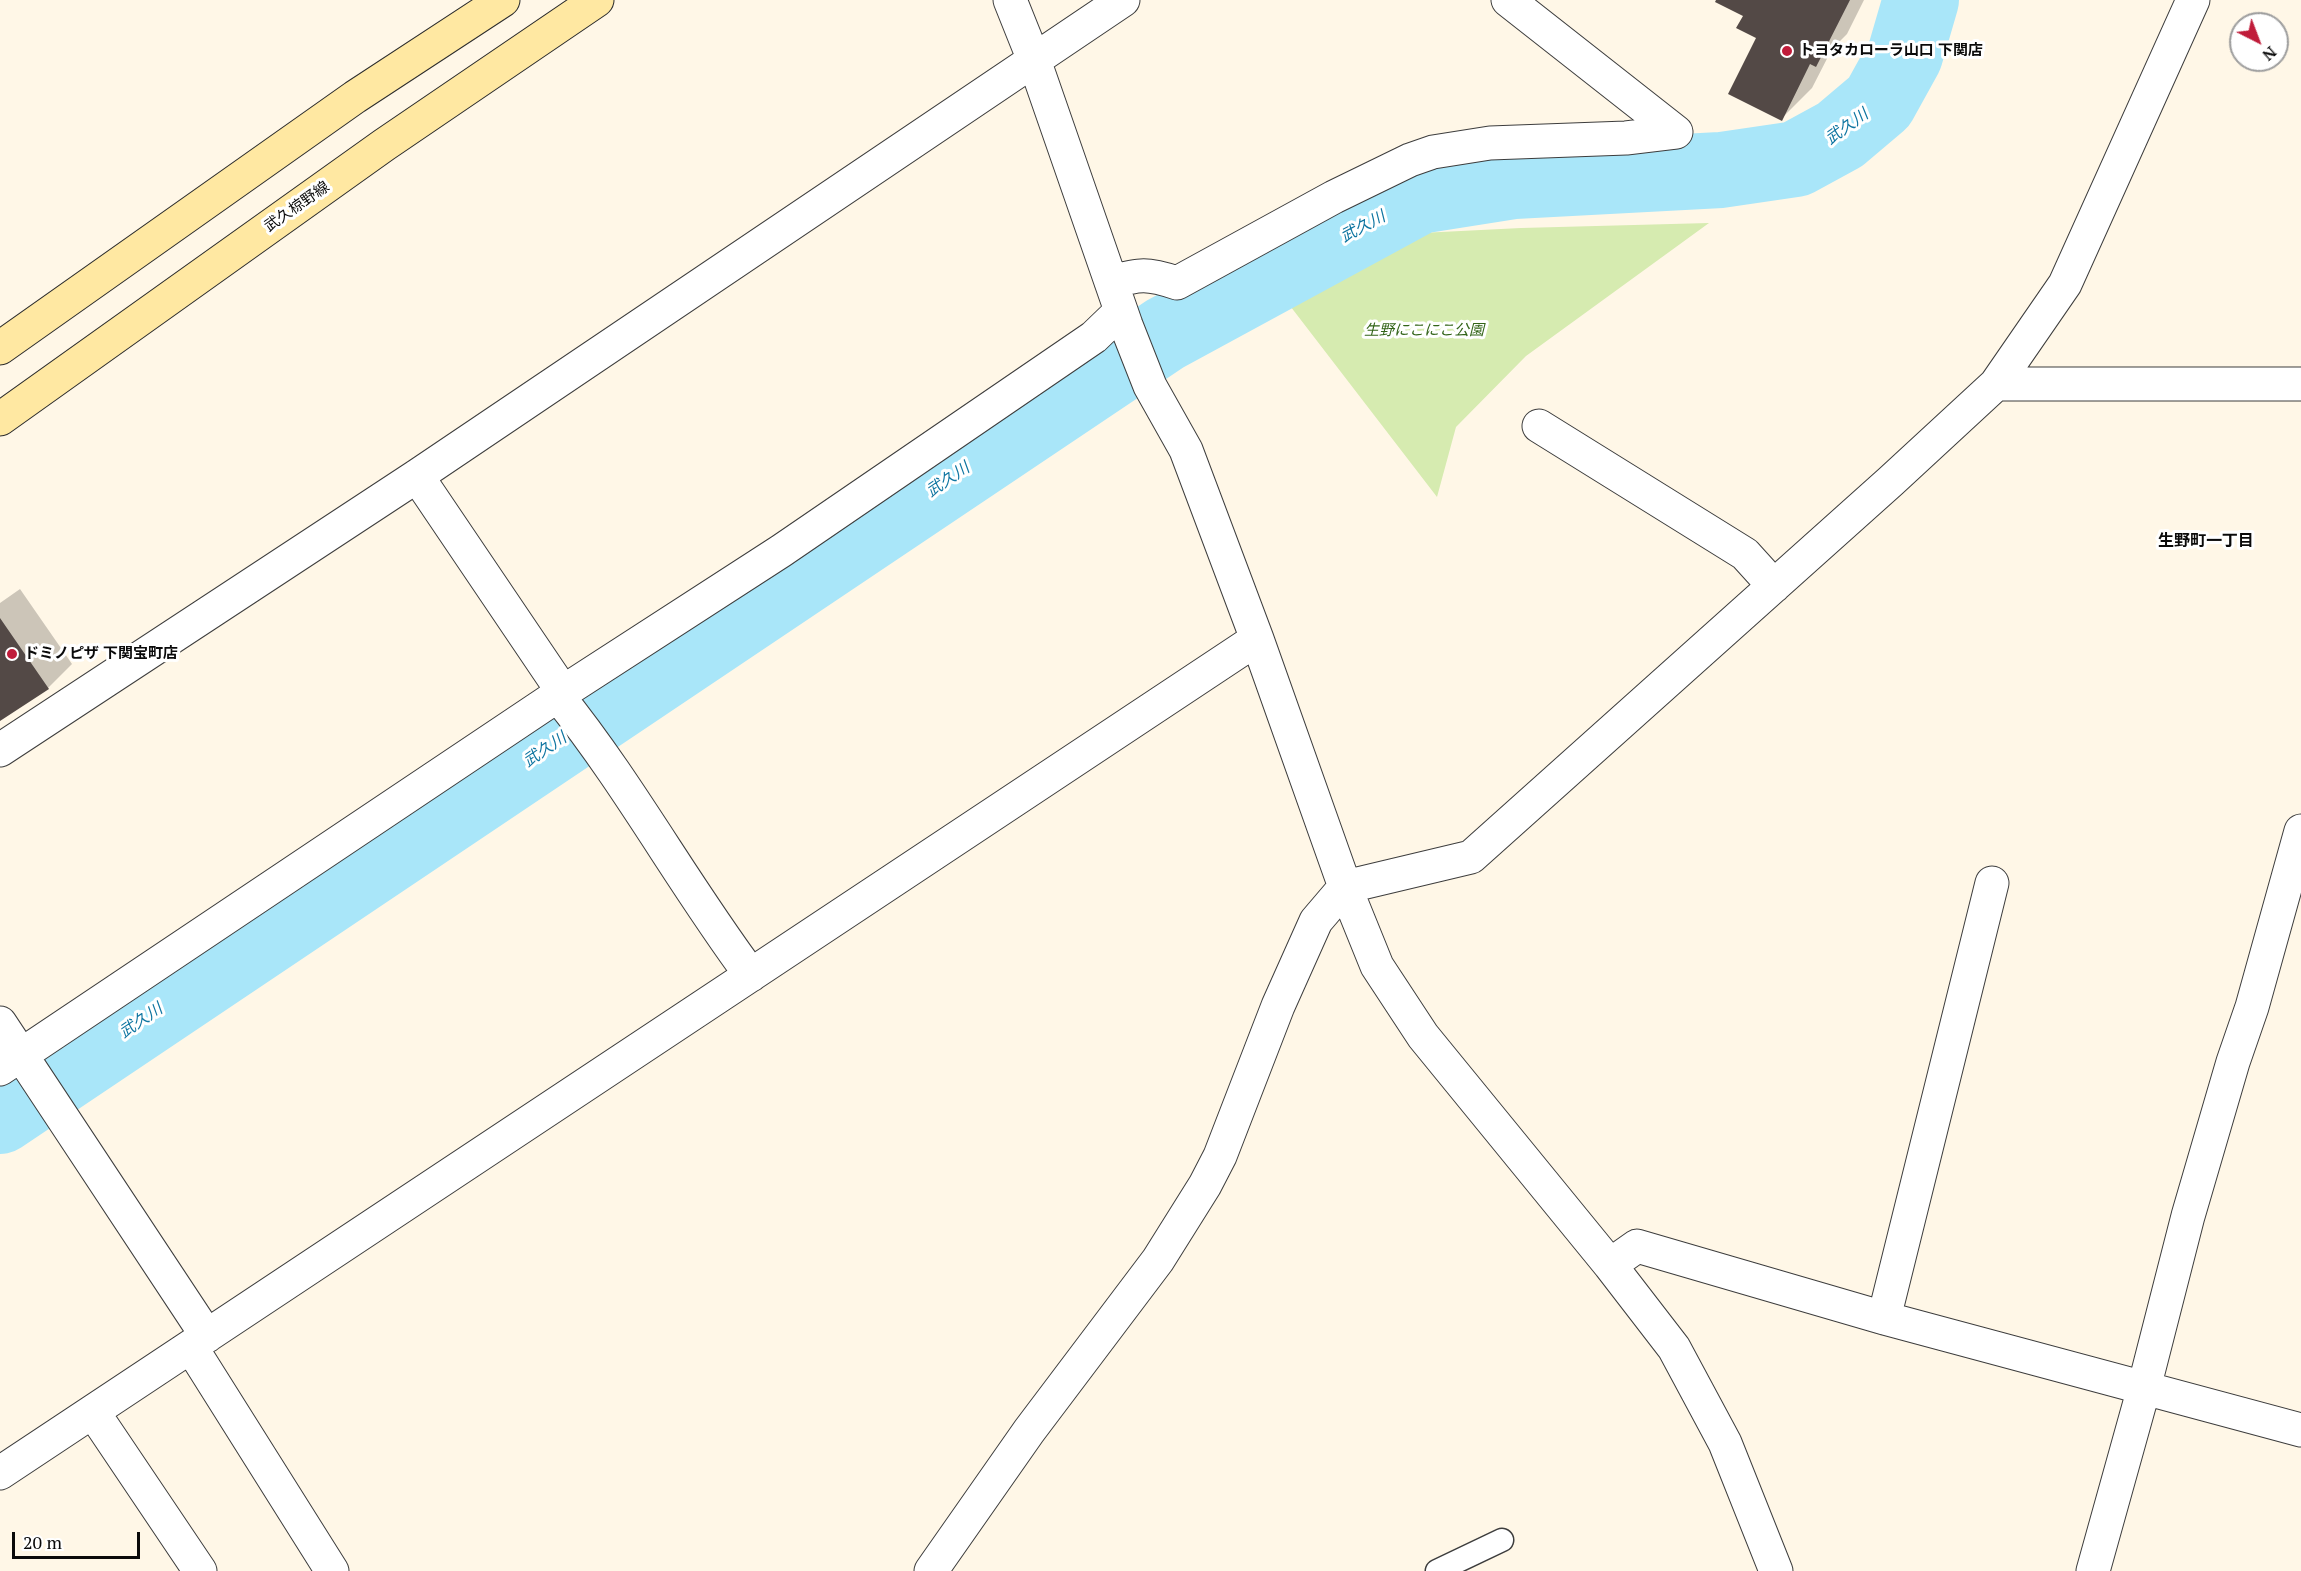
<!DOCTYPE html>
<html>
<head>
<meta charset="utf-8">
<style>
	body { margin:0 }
	#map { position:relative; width:2301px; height:1571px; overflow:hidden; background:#fff7e7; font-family:"PT Serif",serif }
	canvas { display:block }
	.north { position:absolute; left:2229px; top:12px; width:60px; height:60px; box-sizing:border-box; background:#fff; border:2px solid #9d9d9d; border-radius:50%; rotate:138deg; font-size:16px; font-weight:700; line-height:24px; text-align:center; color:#0a0a0a }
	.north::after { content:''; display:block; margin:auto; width:21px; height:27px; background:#c01c3a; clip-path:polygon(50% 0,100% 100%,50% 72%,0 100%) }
	.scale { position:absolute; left:12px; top:1532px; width:128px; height:27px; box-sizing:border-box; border:3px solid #0a0a0a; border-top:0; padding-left:8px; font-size:18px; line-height:21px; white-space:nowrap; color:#0a0a0a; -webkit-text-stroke:4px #fff; paint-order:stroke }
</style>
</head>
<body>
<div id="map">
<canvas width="2301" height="1571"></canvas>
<div class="north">N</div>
<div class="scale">20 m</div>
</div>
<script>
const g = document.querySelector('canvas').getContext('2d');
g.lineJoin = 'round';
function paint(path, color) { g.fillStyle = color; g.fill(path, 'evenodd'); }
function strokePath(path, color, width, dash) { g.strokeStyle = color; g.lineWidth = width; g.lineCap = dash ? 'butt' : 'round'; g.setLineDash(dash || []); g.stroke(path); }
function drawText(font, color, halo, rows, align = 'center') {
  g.font = font + ' "PT Serif","Noto Sans JP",serif'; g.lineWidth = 6; g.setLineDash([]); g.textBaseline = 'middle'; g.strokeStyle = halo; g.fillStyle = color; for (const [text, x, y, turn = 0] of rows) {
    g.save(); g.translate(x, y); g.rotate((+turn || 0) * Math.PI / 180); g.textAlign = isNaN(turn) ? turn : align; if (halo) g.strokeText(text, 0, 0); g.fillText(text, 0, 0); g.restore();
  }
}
paint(new Path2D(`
	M1709 223 1526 356 1456 427 1437 497 1284 298 1421 233 1521 228Z`), '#d6ebb0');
paint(new Path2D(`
	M1717 0H1864L1847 34 1832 49 1812 88 1781 119 1758 37 1745 15Z
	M20 589 72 664 48 688 0 719V603Z`), '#0003');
strokePath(new Path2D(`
	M0 1116 1165 334 1419 196 1514 181 1721 170 1796 159 1840 135 1879 102 1905 55 1921 0`), '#a9e6f9', 76);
paint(new Path2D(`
	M1716 0H1850L1816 67 1810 64 1782 121 1728 94 1756 38 1736 28 1743 16 1715 2Z
	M0 618 49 689 0 721Z`), '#534946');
const service = new Path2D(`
	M1437 1571 1502 1540`);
const minor = new Path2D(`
	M1010 0 1034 60 1126 325 1150 386 1186 450 1257 639 1345 887 1377 966 1423 1036 1610 1265 1674 1348 1725 1443 1776 1571
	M1111 282C1140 274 1147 273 1177 283L1334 197 1410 160 1433 152 1490 143 1626 138 1676 132 1508 0
	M1996 384H2301
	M1539 426 1745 554 1774 586
	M417 476 563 692
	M558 696C629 784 683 884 751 975
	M0 750 417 476 1123 0
	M0 1023 207 1336
	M0 1069 563 692 781 551 1094 337 1121 311
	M1610 1265 1637 1246 1884 1318 2301 1430
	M1884 1318 1992 883
	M191 1347 332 1571
	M93 1412 200 1571
	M0 1473 1257 639
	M931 1571 1029 1431 1158 1260 1205 1185 1220 1156 1278 1006 1316 921 1345 887 1471 857 1891 481 1996 384 2065 284 2193 0
	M2093 1571 2144 1388 2188 1216 2233 1062 2252 1007 2301 831`);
const secondary = new Path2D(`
	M0 348 355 97 503 0
	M0 419 384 145 597 0`);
strokePath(service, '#3d3d3d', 25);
strokePath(minor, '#3d3d3d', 35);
strokePath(secondary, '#2c2c2c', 35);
strokePath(service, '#fff', 22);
strokePath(minor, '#fff', 33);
strokePath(secondary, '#ffe8a2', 33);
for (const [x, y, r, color] of [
	[1787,51,6,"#c01c3a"],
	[12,654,6,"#c01c3a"]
]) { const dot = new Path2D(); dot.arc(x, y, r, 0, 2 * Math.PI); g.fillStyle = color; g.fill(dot); strokePath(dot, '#fff', 2); }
drawText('bold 15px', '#0a0a0a', '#fff', [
	["トヨタカローラ山口 下関店",1799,51],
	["ドミノピザ 下関宝町店",24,654]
], 'left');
drawText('15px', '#0a0a0a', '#fff', [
	["武久椋野線",297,207,-35]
]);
drawText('italic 15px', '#326418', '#fff', [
	["生野にこにこ公園",1424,331]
]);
drawText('italic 16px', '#0e75a1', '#fff', [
	["武久川",1847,127,-36],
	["武久川",1363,227,-28],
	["武久川",948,480,-34],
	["武久川",545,750,-34],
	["武久川",141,1021,-34]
]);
drawText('bold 16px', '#0a0a0a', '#fff', [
	["生野町一丁目",2206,541]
]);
</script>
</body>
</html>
